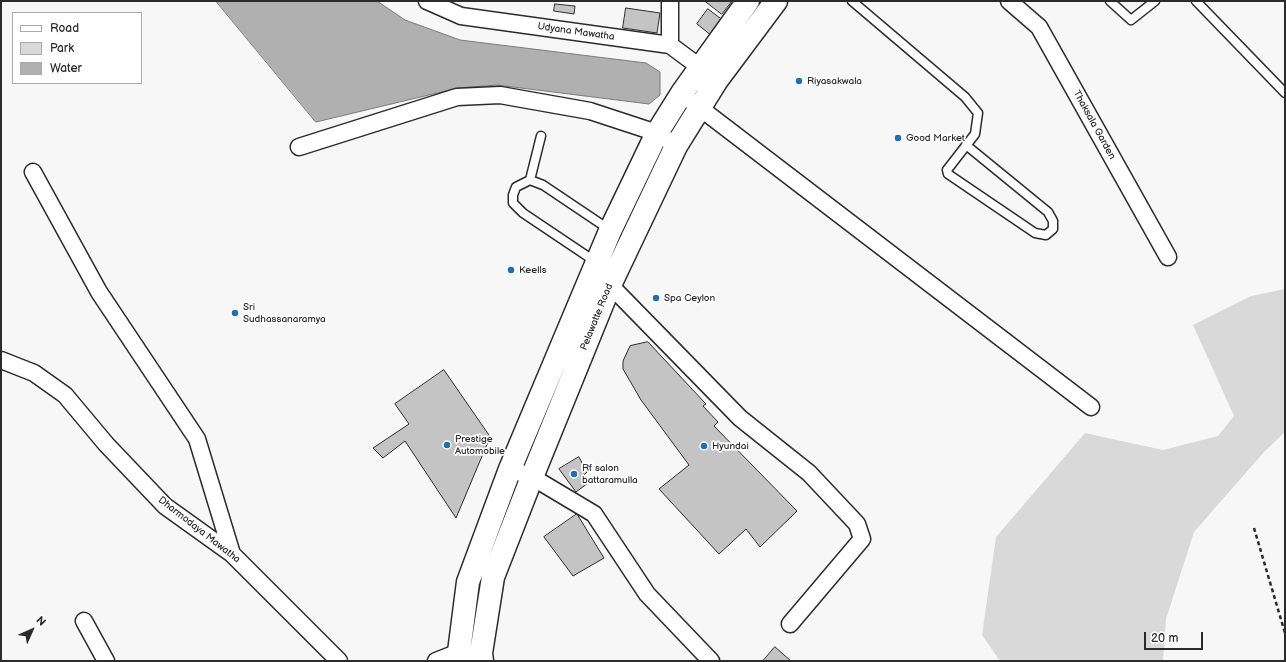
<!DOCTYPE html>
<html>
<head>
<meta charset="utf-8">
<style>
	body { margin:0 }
	#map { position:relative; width:1286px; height:662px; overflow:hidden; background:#f7f7f7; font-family:"Balsamiq Sans",sans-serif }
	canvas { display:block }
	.frame { position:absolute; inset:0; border:2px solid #2b2b2b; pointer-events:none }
	.legend { position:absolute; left:12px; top:12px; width:130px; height:72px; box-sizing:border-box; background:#fff; border:1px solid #aaa; margin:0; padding:5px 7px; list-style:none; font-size:12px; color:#2b2b2b }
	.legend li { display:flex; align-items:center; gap:8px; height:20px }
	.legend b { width:20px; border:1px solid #aaa }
	.north { position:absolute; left:12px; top:610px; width:40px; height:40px; -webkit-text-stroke:3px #fff; paint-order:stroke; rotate:45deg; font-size:11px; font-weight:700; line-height:16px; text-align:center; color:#2b2b2b }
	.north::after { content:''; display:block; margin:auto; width:14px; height:18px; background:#2b2b2b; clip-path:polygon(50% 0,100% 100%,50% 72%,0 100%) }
	.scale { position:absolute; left:1144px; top:632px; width:59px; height:18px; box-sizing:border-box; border:2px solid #2b2b2b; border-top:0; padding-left:5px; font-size:12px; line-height:14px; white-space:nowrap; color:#2b2b2b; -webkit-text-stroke:3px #fff; paint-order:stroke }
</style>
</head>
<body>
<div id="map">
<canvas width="1286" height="662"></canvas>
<div class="frame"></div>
<ul class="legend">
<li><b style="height:5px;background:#fff"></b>Road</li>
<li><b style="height:11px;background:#d9d9d9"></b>Park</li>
<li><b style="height:11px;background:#b0b0b0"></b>Water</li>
</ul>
<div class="north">N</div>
<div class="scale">20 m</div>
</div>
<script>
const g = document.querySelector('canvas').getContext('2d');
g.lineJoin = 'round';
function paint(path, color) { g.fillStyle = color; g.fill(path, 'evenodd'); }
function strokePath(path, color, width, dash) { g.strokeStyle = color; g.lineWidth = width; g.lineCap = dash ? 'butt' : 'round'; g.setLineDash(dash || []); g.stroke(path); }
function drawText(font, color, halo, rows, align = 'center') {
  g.font = font + ' "Balsamiq Sans",sans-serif'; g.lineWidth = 3.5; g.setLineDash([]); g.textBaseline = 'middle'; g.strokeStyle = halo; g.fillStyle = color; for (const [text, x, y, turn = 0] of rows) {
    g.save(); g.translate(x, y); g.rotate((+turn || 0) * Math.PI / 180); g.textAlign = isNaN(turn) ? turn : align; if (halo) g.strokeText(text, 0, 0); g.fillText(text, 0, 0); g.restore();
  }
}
paint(new Path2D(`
	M1285 289V432L1264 452 1194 532 1166 619 1163 661H1000L982 635 996 537 1085 433 1163 450 1218 436 1234 416 1193 325 1251 296Z`), '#d9d9d9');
const water = new Path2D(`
	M216 1H377L405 20 460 40 646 63 660 72V95L649 104 497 85 458 88 316 122Z`);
paint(water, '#b0b0b0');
strokePath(water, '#7b7b7b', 1);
const building = new Path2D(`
	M705 1H732L722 14Z
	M555 4 575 6 574 14 554 11Z
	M626 8 660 13 657 33 623 28Z
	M708 9 724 21 712 36 697 24Z
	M648 342 706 404 703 406 718 422 714 426 797 511 760 547 746 529 719 554 659 489 689 465 641 400 623 369V361L630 346Z
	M444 370 491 438 488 442 456 518 405 441 383 458 373 448 409 424 395 404Z
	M579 457 587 472 583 476 588 483 576 492 559 469Z
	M577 514 604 558 573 576 544 537Z
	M775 647 791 661H763Z`);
paint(building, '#c4c4c4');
strokePath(building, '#2b2b2b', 1);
const service = new Path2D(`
	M852 1 965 97 978 113 975 134 947 170 948 174 1035 233 1046 235 1053 229V221L1048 212 966 145
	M1110 1 1131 20 1155 1
	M1196 1 1285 93
	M530 180 541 136
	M596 262 523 213 513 203V195L516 187 530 180 543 185 610 230`);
const minor = new Path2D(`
	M427 1 461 16 670 45 709 74
	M1009 1 1039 27 1168 257
	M670 45V1
	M682 93 700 108 1091 407
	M299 147 457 97 500 95 590 111 657 133 666 139
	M33 172 99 292 197 439 232 554
	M610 285 740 418 809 473 857 524 862 539 790 624
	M1 360 34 373 65 395 106 444 165 506 232 554 339 661
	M510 469 532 477 594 514 647 594 711 661
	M84 621 106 661
	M436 661 459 652 469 653`);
const primary = new Path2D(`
	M460 661 459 652 468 582 510 469 610 231 657 133 682 93 748 1
	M482 661 481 653 493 577 532 477 610 285 676 146 717 80 776 1`);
strokePath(service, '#2b2b2b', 11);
strokePath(minor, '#2b2b2b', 19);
strokePath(primary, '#2b2b2b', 25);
strokePath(new Path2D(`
	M1254 528 1285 633`), '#2b2b2b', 2.5, [4, 3]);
strokePath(service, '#fff', 8);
strokePath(minor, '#fff', 16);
strokePath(primary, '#fff', 22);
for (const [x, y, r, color] of [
	[799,81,4,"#1f6fb2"],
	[898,138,4,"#1f6fb2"],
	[511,270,4,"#1f6fb2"],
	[656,298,4,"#1f6fb2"],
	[235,313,4,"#1f6fb2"],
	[447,445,4,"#1f6fb2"],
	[704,446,4,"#1f6fb2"],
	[574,474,4,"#1f6fb2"]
]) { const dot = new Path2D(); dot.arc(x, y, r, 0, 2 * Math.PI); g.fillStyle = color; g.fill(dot); strokePath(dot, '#fff', 1.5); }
drawText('10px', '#2b2b2b', '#fff', [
	["Udyana Mawatha",576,32,8],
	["Thaksala Garden",1094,125,61],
	["Pelawatte Road",597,317,-68],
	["Dharmodaya Mawatha",199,530,38]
]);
drawText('10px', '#2b2b2b', '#fff', [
	["Riyasakwala",807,81],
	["Good Market",906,138],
	["Keells",519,270],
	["Spa Ceylon",664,298],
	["Sri",243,307],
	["Sudhassanaramya",243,319],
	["Prestige",455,439],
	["Automobile",455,451],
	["Hyundai",712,446],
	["Rf salon",582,468],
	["battaramulla",582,480]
], 'left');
</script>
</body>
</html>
